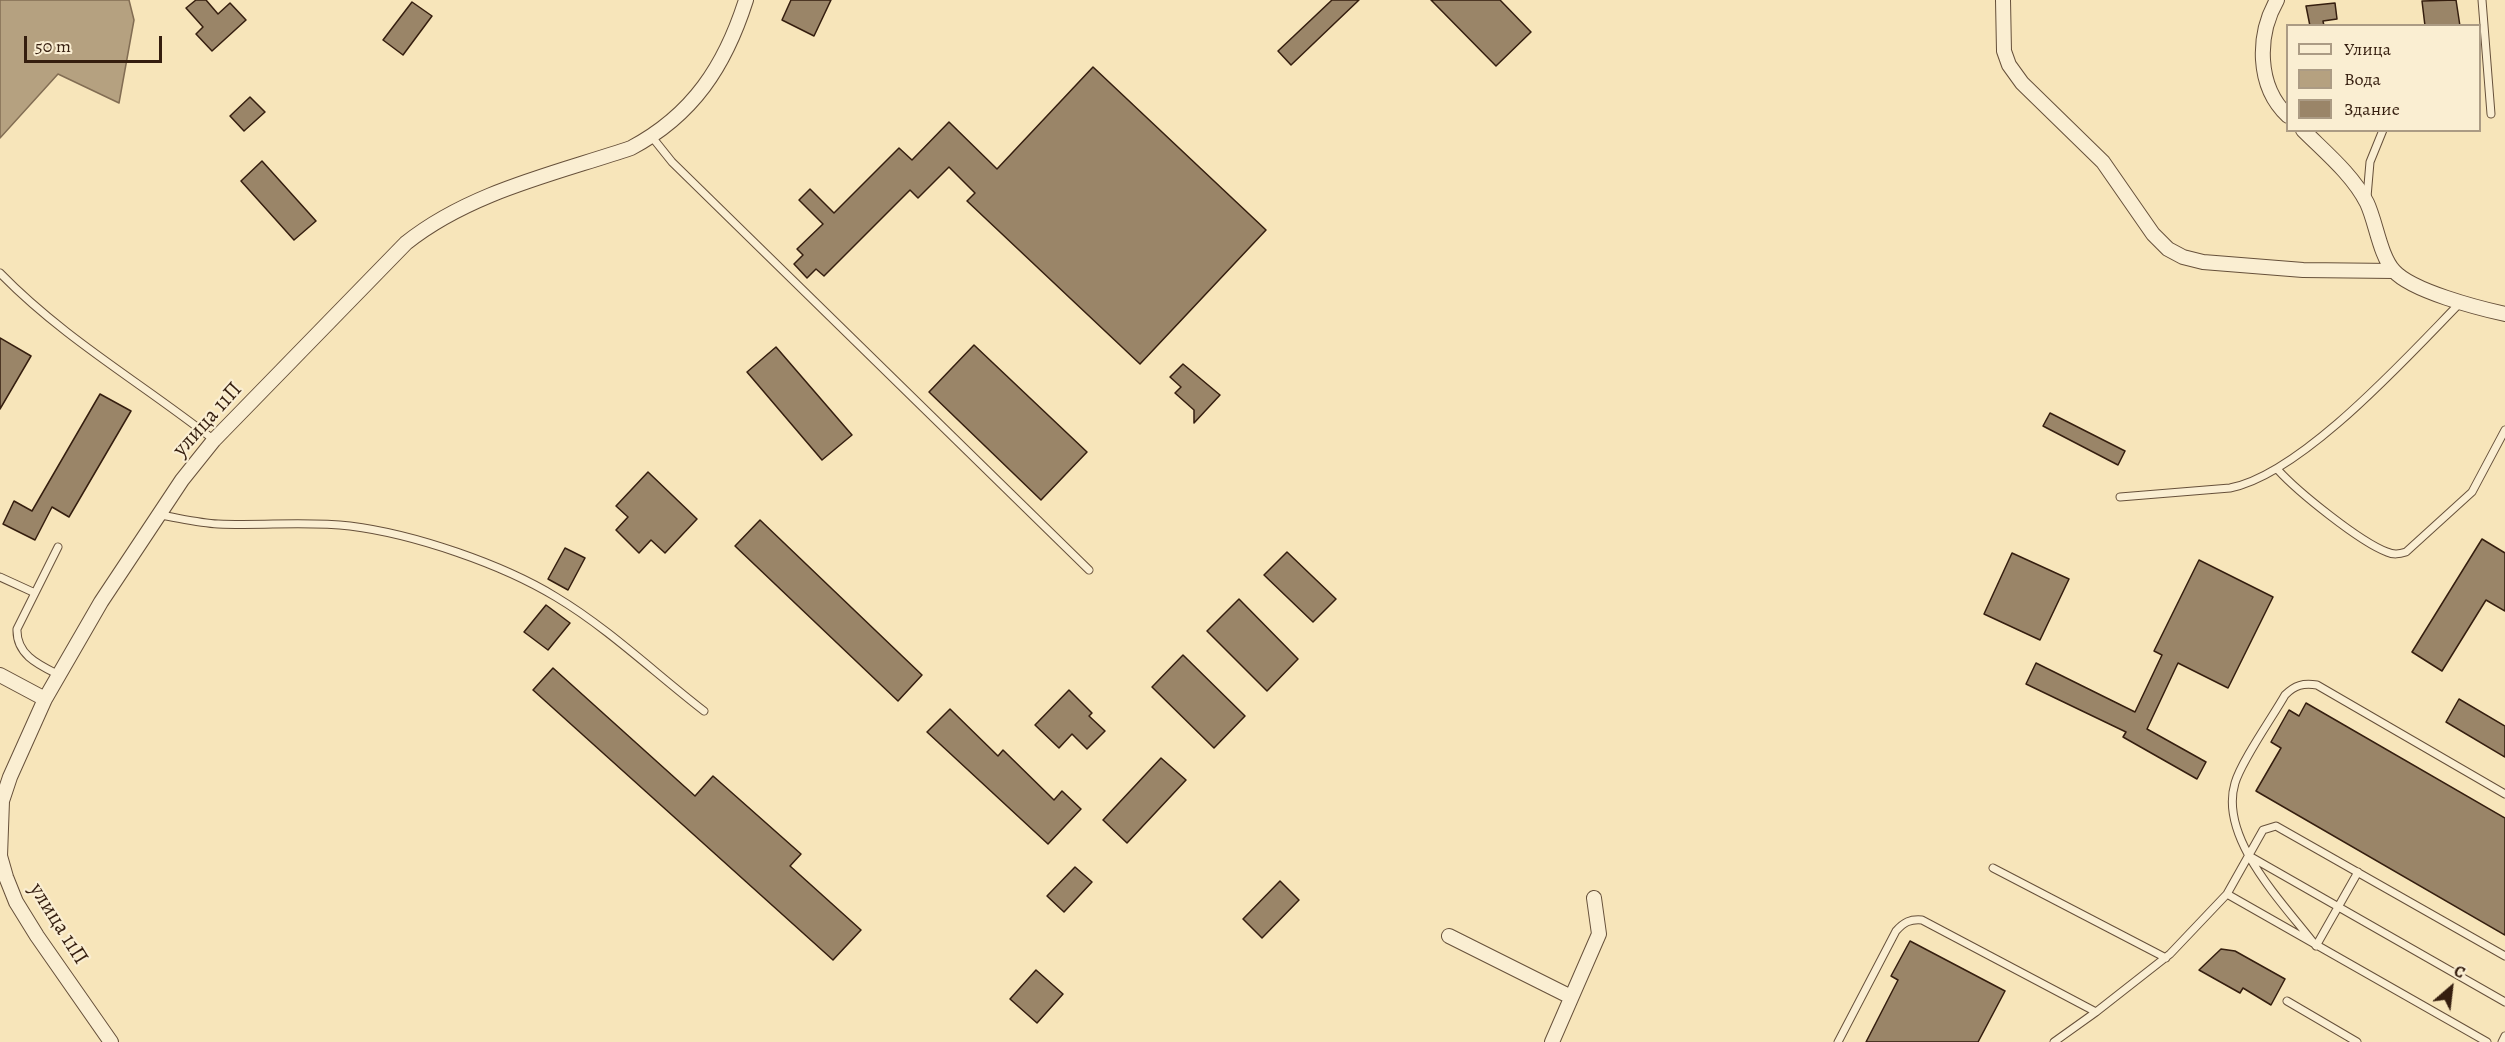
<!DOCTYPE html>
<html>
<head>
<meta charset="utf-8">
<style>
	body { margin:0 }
	#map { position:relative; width:2505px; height:1042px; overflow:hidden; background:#f7e5ba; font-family:Alegreya,serif }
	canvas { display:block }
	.legend { position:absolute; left:2286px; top:24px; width:195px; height:108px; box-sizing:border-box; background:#faeed2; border:2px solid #ab9b84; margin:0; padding:8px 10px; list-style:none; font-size:18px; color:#351e0f }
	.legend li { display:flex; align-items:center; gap:12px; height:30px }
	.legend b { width:30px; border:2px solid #ab9b84 }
	.north { position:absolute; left:2421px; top:958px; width:60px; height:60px; -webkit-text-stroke:4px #faeed2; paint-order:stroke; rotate:28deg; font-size:16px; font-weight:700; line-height:24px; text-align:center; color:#351e0f }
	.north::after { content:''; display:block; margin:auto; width:21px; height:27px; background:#351e0f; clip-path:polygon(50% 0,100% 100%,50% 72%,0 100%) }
	.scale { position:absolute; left:24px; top:36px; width:138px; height:27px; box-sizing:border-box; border:3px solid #351e0f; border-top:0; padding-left:8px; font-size:18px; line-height:21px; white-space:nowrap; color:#351e0f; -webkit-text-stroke:4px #faeed2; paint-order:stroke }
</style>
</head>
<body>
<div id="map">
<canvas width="2505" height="1042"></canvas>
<ul class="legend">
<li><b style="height:8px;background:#faeed2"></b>Улица</li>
<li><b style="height:16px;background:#b5a180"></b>Вода</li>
<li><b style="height:16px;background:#9a8568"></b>Здание</li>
</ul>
<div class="north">С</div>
<div class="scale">50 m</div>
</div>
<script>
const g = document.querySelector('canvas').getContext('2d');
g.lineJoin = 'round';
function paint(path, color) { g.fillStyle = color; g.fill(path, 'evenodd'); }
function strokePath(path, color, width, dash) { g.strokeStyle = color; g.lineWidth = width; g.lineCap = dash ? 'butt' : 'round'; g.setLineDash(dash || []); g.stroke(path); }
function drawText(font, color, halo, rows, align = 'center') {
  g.font = font + ' Alegreya,serif'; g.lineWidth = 4.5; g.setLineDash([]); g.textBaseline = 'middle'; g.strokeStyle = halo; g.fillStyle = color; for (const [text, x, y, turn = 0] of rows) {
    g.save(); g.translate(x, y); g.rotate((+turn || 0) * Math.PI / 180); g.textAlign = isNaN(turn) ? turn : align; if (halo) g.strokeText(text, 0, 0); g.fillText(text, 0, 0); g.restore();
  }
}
const water = new Path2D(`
	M0 0H129L134 20 119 103 58 74 0 138Z`);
paint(water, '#b5a180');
strokePath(water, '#826d53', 1.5);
const building = new Path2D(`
	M196 0H206L218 14 230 3 246 20 212 51 196 34 203 27 186 8Z
	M791 0H831L814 36 782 20Z
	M1332 0H1359L1291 65 1278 51Z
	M1431 0H1500L1531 32 1496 66Z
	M2456 0 2460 26H2425L2422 1Z
	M412 2 432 16 403 55 383 40Z
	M2335 3 2337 19 2323 21 2324 26H2310L2306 6Z
	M1093 67 1266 230 1140 364 967 201 975 193 949 167 918 198 910 190 824 276 816 269 807 278 794 264 803 255 797 249 823 224 799 200 810 189 834 213 899 148 912 160 949 122 997 169Z
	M250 97 265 112 244 131 230 116Z
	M262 161 316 221 294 240 241 181Z
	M0 338 31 356 0 409Z
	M974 345 1087 452 1041 500 929 392Z
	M776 347 852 435 822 460 747 372Z
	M1183 364 1220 395 1194 423V410L1175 393 1181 387 1170 377Z
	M100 394 131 411 69 517 52 507 35 540 3 524 14 501 32 511Z
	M2050 413 2125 451 2118 465 2043 426Z
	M648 472 697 519 665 553 651 540 639 553 616 530 628 517 616 506Z
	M760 520 922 675 898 701 735 546Z
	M2482 539 2505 553V611L2486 600 2442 671 2412 652Z
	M565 548 585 558 568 590 548 579Z
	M1287 552 1336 599 1313 622 1264 575Z
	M2012 553 2069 579 2040 640 1984 614Z
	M2199 560 2273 597 2228 688 2178 663 2147 729 2206 762 2197 779 2123 737 2126 732 2026 684 2036 663 2135 712 2162 655 2154 651Z
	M1239 599 1298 659 1267 691 1207 631Z
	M546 605 570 623 548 650 524 632Z
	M1183 655 1245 716 1214 748 1152 687Z
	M553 668 695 796 713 776 801 854 790 866 861 930 833 960 533 690Z
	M1069 690 1092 713 1089 716 1105 731 1087 749 1072 734 1059 748 1035 725Z
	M2459 699 2505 726V757L2446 722Z
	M2306 703 2505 818V935L2256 791 2281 748 2271 742 2289 710 2299 716Z
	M950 709 998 756 1003 750 1054 800 1062 791 1081 809 1048 844 927 732Z
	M1161 758 1186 780 1127 843 1103 820Z
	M1075 867 1092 882 1064 912 1047 896Z
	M1280 881 1299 900 1262 938 1243 919Z
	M1910 941 2005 991 1978 1042H1866L1898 980 1891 976Z
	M2221 949 2235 951 2285 979 2271 1005 2243 988 2240 993 2199 970Z
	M1036 970 1063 994 1037 1023 1010 999Z`);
paint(building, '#9a8568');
strokePath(building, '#351e0f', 1.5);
const lane = new Path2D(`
	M2482 0 2491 114
	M652 137 672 162 1089 570
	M2367 197 2370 162 2383 130
	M0 273C63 338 143 384 214 440
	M2278 470C2298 492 2360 542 2387 552 2394 555 2399 554 2406 552L2472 492 2505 430
	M2120 497 2230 488C2302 474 2407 357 2460 303
	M160 515C179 518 199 523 218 524 263 526 306 521 350 526 414 534 502 564 556 597 608 628 656 674 704 711
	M58 547 17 629C16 655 39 665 59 675
	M0 577 35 593
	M2251 857 2505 1002
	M1993 868 2166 958
	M2358 872 2316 946C2285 905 2218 839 2235 783 2242 760 2272 718 2285 695 2295 685 2303 683 2317 685L2505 794
	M2227 894 2263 830 2276 826 2505 956
	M2287 1001 2357 1042
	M1838 1042 1896 931C1904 922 1910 919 1922 920L2096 1012 2170 954 2227 894 2487 1042
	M2054 1042 2096 1012
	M2502 1042 2505 1036`);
const street = new Path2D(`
	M2003 0 2004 51 2009 65 2022 83 2103 162 2153 234 2168 249 2183 257 2203 262 2303 270 2394 271
	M2277 0C2257 35 2256 86 2288 116
	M2303 130C2325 152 2353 175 2367 203 2376 222 2380 256 2394 271 2412 291 2478 308 2505 314
	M0 675 45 699
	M1449 936 1571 997
	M111 1042 37 936 16 902 6 877 0 856 2 801 10 777 45 699 101 602 182 480 214 440 406 243C470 192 554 174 631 148 693 115 725 66 746 0
	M1552 1042 1599 934 1594 898`);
strokePath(lane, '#66503a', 9);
strokePath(street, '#66503a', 16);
strokePath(lane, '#faeed2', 7);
strokePath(street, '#faeed2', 14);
drawText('22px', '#351e0f', '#faeed2', [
	["улица 11П",208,420,-48],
	["улица 11П",58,924,58]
]);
</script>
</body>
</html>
